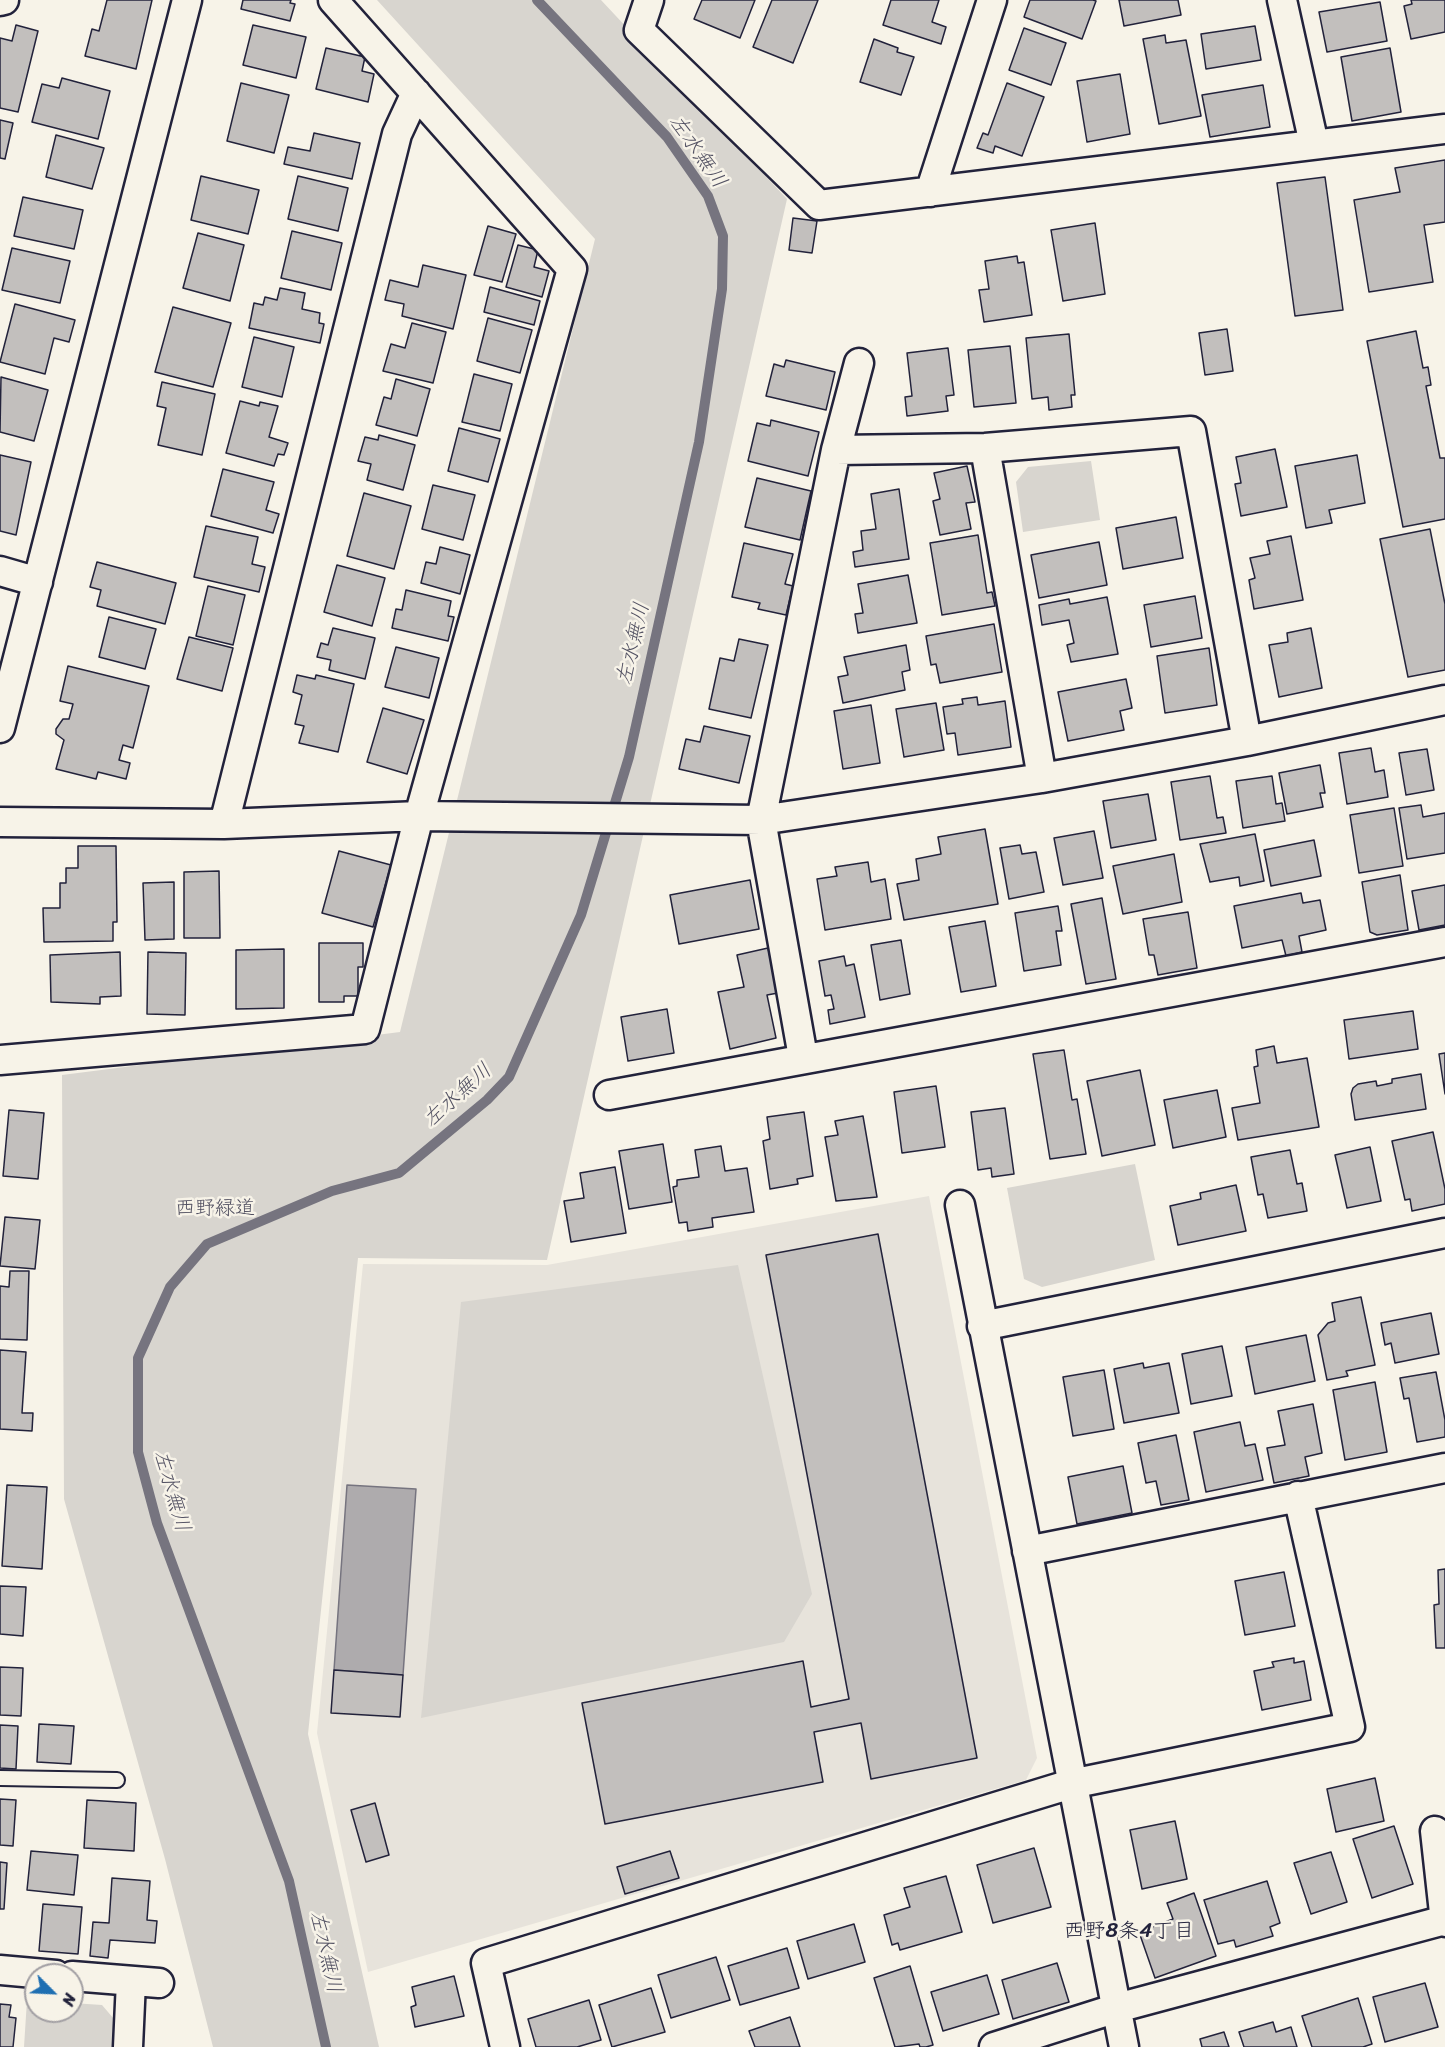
<!DOCTYPE html>
<html>
<head>
<meta charset="utf-8">
<style>
	body { margin:0 }
	#map { position:relative; width:1445px; height:2047px; overflow:hidden; background:#f7f3e8; font-family:Sriracha,sans-serif }
	canvas { display:block }
	.north { position:absolute; left:24px; top:1963px; width:60px; height:60px; box-sizing:border-box; background:#f7f3e8; border:2px solid #a29fa3; border-radius:50%; rotate:114deg; font-size:16px; font-weight:700; line-height:24px; text-align:center; color:#22223b }
	.north::after { content:''; display:block; margin:auto; width:21px; height:27px; background:#1f6fb2; clip-path:polygon(50% 0,100% 100%,50% 72%,0 100%) }
</style>
</head>
<body>
<div id="map">
<canvas width="1445" height="2047"></canvas>
<div class="north">N</div>
</div>
<script>
const g = document.querySelector('canvas').getContext('2d');
g.lineJoin = 'round';
function paint(path, color) { g.fillStyle = color; g.fill(path, 'evenodd'); }
function strokePath(path, color, width, dash) { g.strokeStyle = color; g.lineWidth = width; g.lineCap = dash ? 'butt' : 'round'; g.setLineDash(dash || []); g.stroke(path); }
function drawText(font, color, halo, rows, align = 'center') {
  g.font = font + ' Sriracha,"Klee One",sans-serif'; g.lineWidth = 5; g.setLineDash([]); g.textBaseline = 'middle'; g.strokeStyle = halo; g.fillStyle = color; for (const [text, x, y, turn = 0] of rows) {
    g.save(); g.translate(x, y); g.rotate((+turn || 0) * Math.PI / 180); g.textAlign = isNaN(turn) ? turn : align; if (halo) g.strokeText(text, 0, 0); g.fillText(text, 0, 0); g.restore();
  }
}
paint(new Path2D(`
	M929 1196 1037 1758 1026 1780 368 1972 317 1733 363 1264 547 1265Z`), '#e7e3db');
paint(new Path2D(`
	M377 0H601L787 199 547 1260 358 1258 308 1734 379 2047H213L165 1859 64 1499 62 1075 400 1032 595 239Z
	M1091 461 1100 520 1023 532 1016 482 1028 467Z
	M1135 1164 1155 1260 1042 1287 1024 1279 1007 1188Z
	M738 1265 812 1594 784 1642 421 1718 461 1302Z
	M27 2000H36V2011H72V2003L102 2005 114 2019 112 2047H24Z`), '#d8d5cf');
const water = new Path2D(`
	M347 1485 416 1489 403 1675 334 1670Z`);
paint(water, '#aeabad');
strokePath(water, '#76747f', 1.5);
strokePath(new Path2D(`
	M326 2047 289 1881 157 1523 138 1452V1358L170 1287 207 1244 332 1191 399 1173 487 1100 509 1077 581 915 629 757 699 442 722 289 723 236 708 196 667 137 537 0`), '#76747f', 10);
const building = new Path2D(`
	M107 0H152L136 69 85 56 92 29 99 31Z
	M243 0H291L290 3 295 4 290 21 241 9Z
	M702 0H755L740 38 694 19Z
	M772 0H818L793 63 753 47Z
	M891 0H939L932 22 946 27 941 44 883 25Z
	M1030 0H1093L1096 1 1082 39 1024 17Z
	M1119 0H1178L1181 15 1124 26Z
	M1411 0H1445V32L1411 39 1404 6 1412 4Z
	M1380 2 1387 41 1327 52 1319 12Z
	M16 25 38 31 18 112 0 108V38L12 41Z
	M253 25 306 37 296 78 243 65Z
	M1255 26 1261 60 1206 69 1201 34Z
	M1024 28 1066 43 1051 85 1009 70Z
	M1165 35 1166 43 1186 40 1201 116 1159 124 1143 39Z
	M874 39 898 48 897 52 914 57 901 95 860 82Z
	M326 48 365 57 362 71 374 74 368 102 316 89Z
	M1390 48 1401 112 1352 121 1341 57Z
	M1120 74 1130 134 1087 142 1077 81Z
	M62 78 110 91 98 139 32 122 42 84 59 88Z
	M241 83 289 95 274 153 227 141Z
	M1007 83 1044 97 1022 156 995 146 993 153 977 148 983 133 988 135Z
	M1263 85 1270 127 1210 137 1202 95Z
	M0 120 13 123 5 159 0 158Z
	M314 133 360 143 352 179 284 164 288 147 310 151Z
	M56 135 104 148 92 189 46 177Z
	M1445 160V222L1424 225 1433 282 1369 292 1354 200 1400 192 1395 168Z
	M201 176 259 190 248 234 191 220Z
	M298 176 348 188 338 231 288 219Z
	M1325 177 1343 310 1295 316 1277 183Z
	M23 197 83 210 74 249 14 236Z
	M793 218 817 221 812 253 789 250Z
	M1095 223 1105 294 1063 301 1051 230Z
	M488 226 516 234 502 282 474 275Z
	M292 231 342 243 331 290 281 278Z
	M198 233 244 245 230 301 183 288Z
	M518 245 538 250 534 267 549 271 542 297 506 287Z
	M12 248 70 261 60 303 2 290Z
	M1017 256 1018 263 1024 262 1032 315 984 322 979 290 989 289 985 261Z
	M423 265 466 275 453 329 402 316 404 304 385 300 390 280 418 287Z
	M490 287 540 301 534 325 484 312Z
	M280 288 305 293 302 309 320 313 319 323 324 324 320 343 249 328 254 303 263 305 265 297 277 300Z
	M15 304 75 320 69 342 54 338 45 374 0 362Z
	M173 307 231 323 213 387 155 372Z
	M488 318 532 330 520 373 477 361Z
	M412 323 446 332 433 383 383 371 391 344 405 348Z
	M1227 329 1233 371 1205 375 1199 333Z
	M1416 331 1423 368 1428 367 1431 385 1426 386 1440 458H1445V519L1403 527 1367 341Z
	M1069 334 1075 395H1071L1072 407 1049 410 1048 397 1032 399 1026 338Z
	M254 337 294 347 282 397 242 387Z
	M1010 346 1016 403 974 407 968 350Z
	M948 348 954 395 946 396 948 411 907 416 905 397 912 396 907 353Z
	M786 360 835 372 826 410 766 396 774 364 784 367Z
	M474 374 512 384 500 431 462 422Z
	M1 377 48 390 34 441 0 432Z
	M396 379 430 389 417 436 376 425 384 397 391 399Z
	M162 382 215 394 202 455 158 445 166 408 157 406Z
	M240 401 259 406 260 402 278 406 269 437 288 443 284 455 278 454 274 466 226 453Z
	M771 420 819 432 808 476 748 461 757 423 770 426Z
	M459 428 500 439 488 482 448 471Z
	M379 435 415 445 403 490 367 480 371 464 358 461 365 437 378 440Z
	M1275 449 1287 507 1241 516 1235 484 1241 483 1236 457Z
	M0 455 31 462 16 535 0 531Z
	M1357 455 1365 503 1329 510 1332 523 1306 528 1295 466Z
	M967 466 975 502 966 503 971 529 940 535 933 501 940 499 934 473Z
	M223 469 274 482 266 510 279 514 273 533 211 516Z
	M757 478 811 491 800 540 745 527Z
	M433 485 475 495 463 540 422 529Z
	M899 489 909 559 855 567 853 552 863 550 861 531 876 529 871 494Z
	M364 493 411 506 394 569 347 556Z
	M1176 517 1183 558 1123 569 1116 528Z
	M206 526 258 537 252 564 265 567 259 592 194 577Z
	M1430 529 1445 604V670L1408 677 1380 539Z
	M978 535 987 593 992 592 995 606 942 615 930 543Z
	M1291 536 1303 600 1254 609 1249 580 1255 578 1250 558 1270 554 1267 541Z
	M1099 542 1107 585 1039 598 1031 555Z
	M744 543 793 554 785 584 793 586 786 615 758 609 760 603 732 597Z
	M440 547 470 555 460 594 421 583 426 562 436 564Z
	M97 562 176 583 165 624 97 606 101 590 90 587Z
	M337 565 385 578 372 626 324 612Z
	M908 575 917 623 858 633 855 614 863 613 858 584Z
	M208 586 245 595 233 645 196 636Z
	M406 590 451 601 448 616 454 617 448 641 392 628 396 609 402 610Z
	M1195 596 1202 638 1151 647 1144 605Z
	M1107 597 1118 654 1071 662 1067 645 1074 643 1069 620 1042 625 1039 605 1069 599 1070 604Z
	M109 617 156 629 145 669 99 657Z
	M994 624 1002 672 940 683 936 664 931 665 926 636Z
	M333 628 375 638 365 679 329 670 331 660 317 657 321 643 328 645Z
	M1311 628 1322 688 1279 697 1269 645 1288 642 1287 633Z
	M189 637 233 648 222 691 177 679Z
	M739 639 768 645 751 718 709 709 720 658 734 661Z
	M906 645 910 670 902 672 905 690 843 703 838 677 848 675 844 657Z
	M396 647 439 658 429 698 385 687Z
	M1209 648 1217 705 1165 713 1157 656Z
	M68 666 149 686 133 748 123 745 119 760 130 763 126 779 98 772 96 779 56 769 64 740 56 734V729L63 719H69L73 704 60 701Z
	M297 675 315 679 316 675 354 684 338 752 299 743 304 726 295 724 302 695 293 692Z
	M1126 679 1132 708 1120 711 1124 730 1068 741 1058 692Z
	M977 697 978 705 1005 701 1011 747 958 755 955 733 947 734 943 707 963 704 962 699Z
	M936 703 944 750 904 757 896 709Z
	M871 705 880 763 843 769 834 711Z
	M383 708 424 720 407 774 367 762Z
	M704 726 750 736 739 783 679 769 686 739 700 742Z
	M1371 748 1375 772 1384 770 1388 797 1347 804 1339 753Z
	M1427 749 1434 790 1406 795 1399 753Z
	M1320 765 1325 793H1320L1323 807 1287 814 1279 773Z
	M1210 776 1217 818 1223 817 1226 833 1180 840 1171 782Z
	M1272 776 1276 804 1282 803 1285 821 1243 828 1236 781Z
	M1148 794 1156 840 1111 848 1103 801Z
	M1421 805 1423 817 1445 813V853L1407 859 1399 808Z
	M1394 808 1403 866 1359 873 1350 815Z
	M985 829 998 904 904 920 897 884 919 880 916 859 941 854 938 837Z
	M1094 831 1103 878 1063 885 1054 838Z
	M1255 834 1264 881 1240 886 1239 877 1210 882 1200 844Z
	M1314 840 1321 876 1271 886 1264 850Z
	M1020 845 1022 854 1036 852 1044 892 1009 899 1000 848Z
	M78 846H116L117 922H113V941L44 942 43 908H60V883H66V868H78Z
	M339 851 391 865 373 927 322 913Z
	M1174 854 1182 902 1123 914 1113 866Z
	M868 862 871 882 885 879 891 919 825 930 817 879 837 876 835 867Z
	M219 871 220 938H184V872Z
	M1400 875 1408 930 1377 935 1370 932 1362 882Z
	M750 880 759 929 679 944 670 895Z
	M174 882V939L145 940 143 883Z
	M1445 885V925L1419 930 1412 891Z
	M1301 893 1303 903 1320 900 1326 930 1299 936 1302 952 1286 956 1282 940 1242 948 1234 906Z
	M1102 898 1116 979 1086 984 1071 904Z
	M1058 906 1062 931H1056L1061 965 1024 971 1015 913Z
	M1188 912 1197 968 1158 975 1154 955H1149L1143 919Z
	M985 921 996 986 961 992 949 927Z
	M901 940 910 994 880 1000 871 945Z
	M319 943H363V967H358V996H344V1002H319Z
	M768 948 778 993 767 995 776 1038 730 1049 718 992 744 987 737 955Z
	M284 949V1008L236 1009V950Z
	M120 952 121 996 100 997V1004L51 1002 50 955Z
	M148 952 186 953 185 1015 147 1014Z
	M844 956 846 966 854 964 865 1017 830 1024 828 1010 834 1009 831 995 825 996 819 961Z
	M667 1009 674 1053 628 1061 621 1017Z
	M1413 1011 1418 1049 1349 1059 1344 1020Z
	M1274 1046 1277 1063 1307 1058 1319 1127 1238 1140 1232 1108 1260 1103 1254 1067 1258 1066 1256 1050Z
	M1064 1050 1072 1100 1077 1099 1086 1154 1050 1159 1033 1054Z
	M1445 1053V1094L1439 1054Z
	M1140 1070 1155 1145 1102 1156 1087 1081Z
	M1421 1074 1426 1109 1355 1120 1351 1094 1353 1088 1358 1084 1376 1081 1377 1086 1392 1083V1079Z
	M936 1086 945 1147 902 1153 894 1092Z
	M1217 1090 1226 1137 1173 1148 1164 1100Z
	M1005 1108 1014 1174 992 1177 991 1168 978 1170 971 1112Z
	M9 1110 44 1113 38 1179 3 1176Z
	M804 1112 813 1176 797 1179 798 1184 770 1189 763 1141 770 1139 767 1117Z
	M863 1116 877 1197 836 1201 825 1137 838 1135 835 1121Z
	M1433 1132 1445 1189V1204L1412 1211 1410 1199 1405 1200 1392 1141Z
	M663 1144 672 1202 629 1209 619 1151Z
	M721 1146 725 1171 747 1168 754 1212 712 1218 713 1227 688 1231 687 1222 679 1223 673 1187 677 1186V1180L699 1177 695 1150Z
	M1370 1147 1381 1201 1347 1208 1335 1155Z
	M1290 1150 1297 1184 1302 1183 1307 1211 1268 1218 1263 1194 1258 1195 1251 1157Z
	M615 1167 626 1233 571 1242 564 1201 584 1198 580 1173Z
	M1236 1185 1246 1231 1178 1245 1170 1206 1201 1199 1200 1193Z
	M5 1217 40 1220 35 1269 0 1266Z
	M878 1234 977 1758 871 1779 861 1723 814 1732 823 1782 605 1824 582 1703 803 1661 811 1707 849 1699 766 1255Z
	M10 1271H29L27 1340 0 1339V1286L9 1287Z
	M1361 1297 1375 1365 1346 1371 1348 1376 1327 1380 1318 1335 1328 1323 1335 1321 1332 1303Z
	M1431 1313 1439 1354 1395 1363 1391 1343 1385 1345 1381 1323Z
	M1306 1335 1315 1381 1255 1394 1246 1347Z
	M1222 1346 1232 1396 1191 1404 1182 1354Z
	M0 1350 26 1352 22 1413H33L32 1431 0 1429Z
	M1143 1363 1144 1368 1169 1363 1179 1413 1124 1423 1114 1369Z
	M1104 1370 1114 1429 1073 1436 1063 1377Z
	M1436 1372 1445 1420V1437L1417 1442 1409 1398 1404 1399 1400 1378Z
	M1375 1382 1387 1452 1345 1460 1333 1390Z
	M1313 1404 1322 1453 1305 1457 1309 1476 1274 1483 1267 1448 1285 1445 1278 1411Z
	M1240 1422 1245 1446 1255 1444 1263 1480 1206 1492 1194 1432Z
	M1176 1435 1189 1500 1161 1505 1156 1481 1146 1483 1138 1443Z
	M1123 1466 1132 1513 1077 1524 1068 1477Z
	M7 1485 47 1487 42 1569 2 1566Z
	M1445 1569V1648H1436L1434 1605 1439 1604 1438 1570Z
	M1284 1572 1295 1626 1245 1635 1235 1581Z
	M0 1586 26 1587 23 1636 0 1634Z
	M1294 1658V1663L1304 1661 1311 1700 1262 1710 1254 1671 1274 1667 1272 1662Z
	M0 1667 23 1668 21 1716 0 1715Z
	M334 1670 403 1675 400 1717 331 1713Z
	M39 1724 74 1726 71 1764 37 1762Z
	M0 1725 18 1726 16 1769 0 1768Z
	M1375 1778 1384 1821 1336 1832 1327 1789Z
	M0 1799 16 1800 13 1846 0 1845Z
	M87 1800 136 1803 134 1851 84 1848Z
	M375 1803 389 1855 366 1862 351 1810Z
	M1175 1821 1187 1879 1142 1889 1130 1830Z
	M1394 1826 1413 1884 1372 1898 1353 1839Z
	M1034 1848 1051 1907 993 1923 977 1865Z
	M31 1851 78 1855 74 1895 27 1890Z
	M670 1851 679 1878 625 1894 617 1867Z
	M1331 1852 1347 1902 1311 1914 1294 1863Z
	M0 1862 7 1863 4 1909H0Z
	M946 1876 962 1932 900 1950 898 1943 892 1945 884 1915 910 1907 904 1888Z
	M112 1878 150 1881 147 1920 157 1921 155 1943 110 1940 108 1958 90 1956 93 1922 109 1923Z
	M1267 1881 1280 1923 1270 1927 1273 1936 1236 1947 1234 1940 1218 1944 1204 1900Z
	M1194 1893 1216 1956 1155 1978 1139 1932 1173 1919 1167 1903Z
	M43 1904 82 1907 78 1954 39 1951Z
	M854 1924 865 1962 808 1979 797 1941Z
	M787 1948 799 1988 740 2005 728 1966Z
	M716 1957 730 2000 671 2018 658 1975Z
	M1057 1963 1069 2002 1013 2019 1002 1980Z
	M910 1966 933 2045 926 2047H920L919 2044 895 2047 874 1978Z
	M987 1975 999 2014 943 2031 931 1992Z
	M454 1976 464 2016 415 2027 411 2007 416 2005 412 1987Z
	M1425 1983 1438 2027 1385 2042 1373 1997Z
	M651 1988 665 2032 612 2047 599 2005Z
	M1358 1998 1372 2044 1363 2047H1312L1302 2016Z
	M589 2000 601 2040 577 2047H536L528 2019Z
	M0 2004 11 2005 9 2017 16 2018 13 2047H0Z
	M790 2017 800 2047H755L749 2031Z
	M1273 2022 1276 2032 1291 2027 1297 2047H1244L1239 2032Z
	M1224 2032 1229 2047H1202L1200 2039Z`);
paint(building, '#c2bfbd');
strokePath(building, '#22223b', 1.5);
const service = new Path2D(`
	M0 1778 117 1780`);
const minor = new Path2D(`
	M649 0 639 30 819 205 1445 129
	M1282 0 1314 144
	M0 1 4 0
	M930 192 992 0
	M985 448 1042 778
	M836 450 985 448 1191 431 1247 741
	M0 571 38 582
	M0 728 187 0
	M0 822 224 824 419 816 761 820 1042 778 1247 741 1445 700
	M224 824 397 134 416 93
	M803 1057 761 820 836 450 859 363
	M0 1060 365 1029 419 816 572 269 333 0
	M609 1095 1445 942
	M960 1205 1124 2047
	M982 1326 1445 1233
	M1027 1551 1445 1468
	M1435 1831 1445 1922
	M0 1970 56 1975
	M72 1976 159 1983
	M128 2047 131 1981
	M505 2047 486 1963 1071 1784 1350 1727 1298 1496
	M994 2047 1117 2008 1445 1920`);
strokePath(service, '#22223b', 18);
strokePath(minor, '#22223b', 33);
strokePath(service, '#f7f3e8', 14);
strokePath(minor, '#f7f3e8', 28);
drawText('20px', '#504f60', '#f7f3e8', [
	["西野緑道",215,1209]
]);
drawText('italic 21px', '#535263', '#f7f3e8', [
	["左水無川",697,152,55],
	["左水無川",634,644,-77],
	["左水無川",458,1096,-42],
	["左水無川",171,1491,74],
	["左水無川",325,1952,77]
]);
drawText('21px', '#22223b', '#f7f3e8', [
	["西野8条4丁目",1129,1932]
]);
</script>
</body>
</html>
